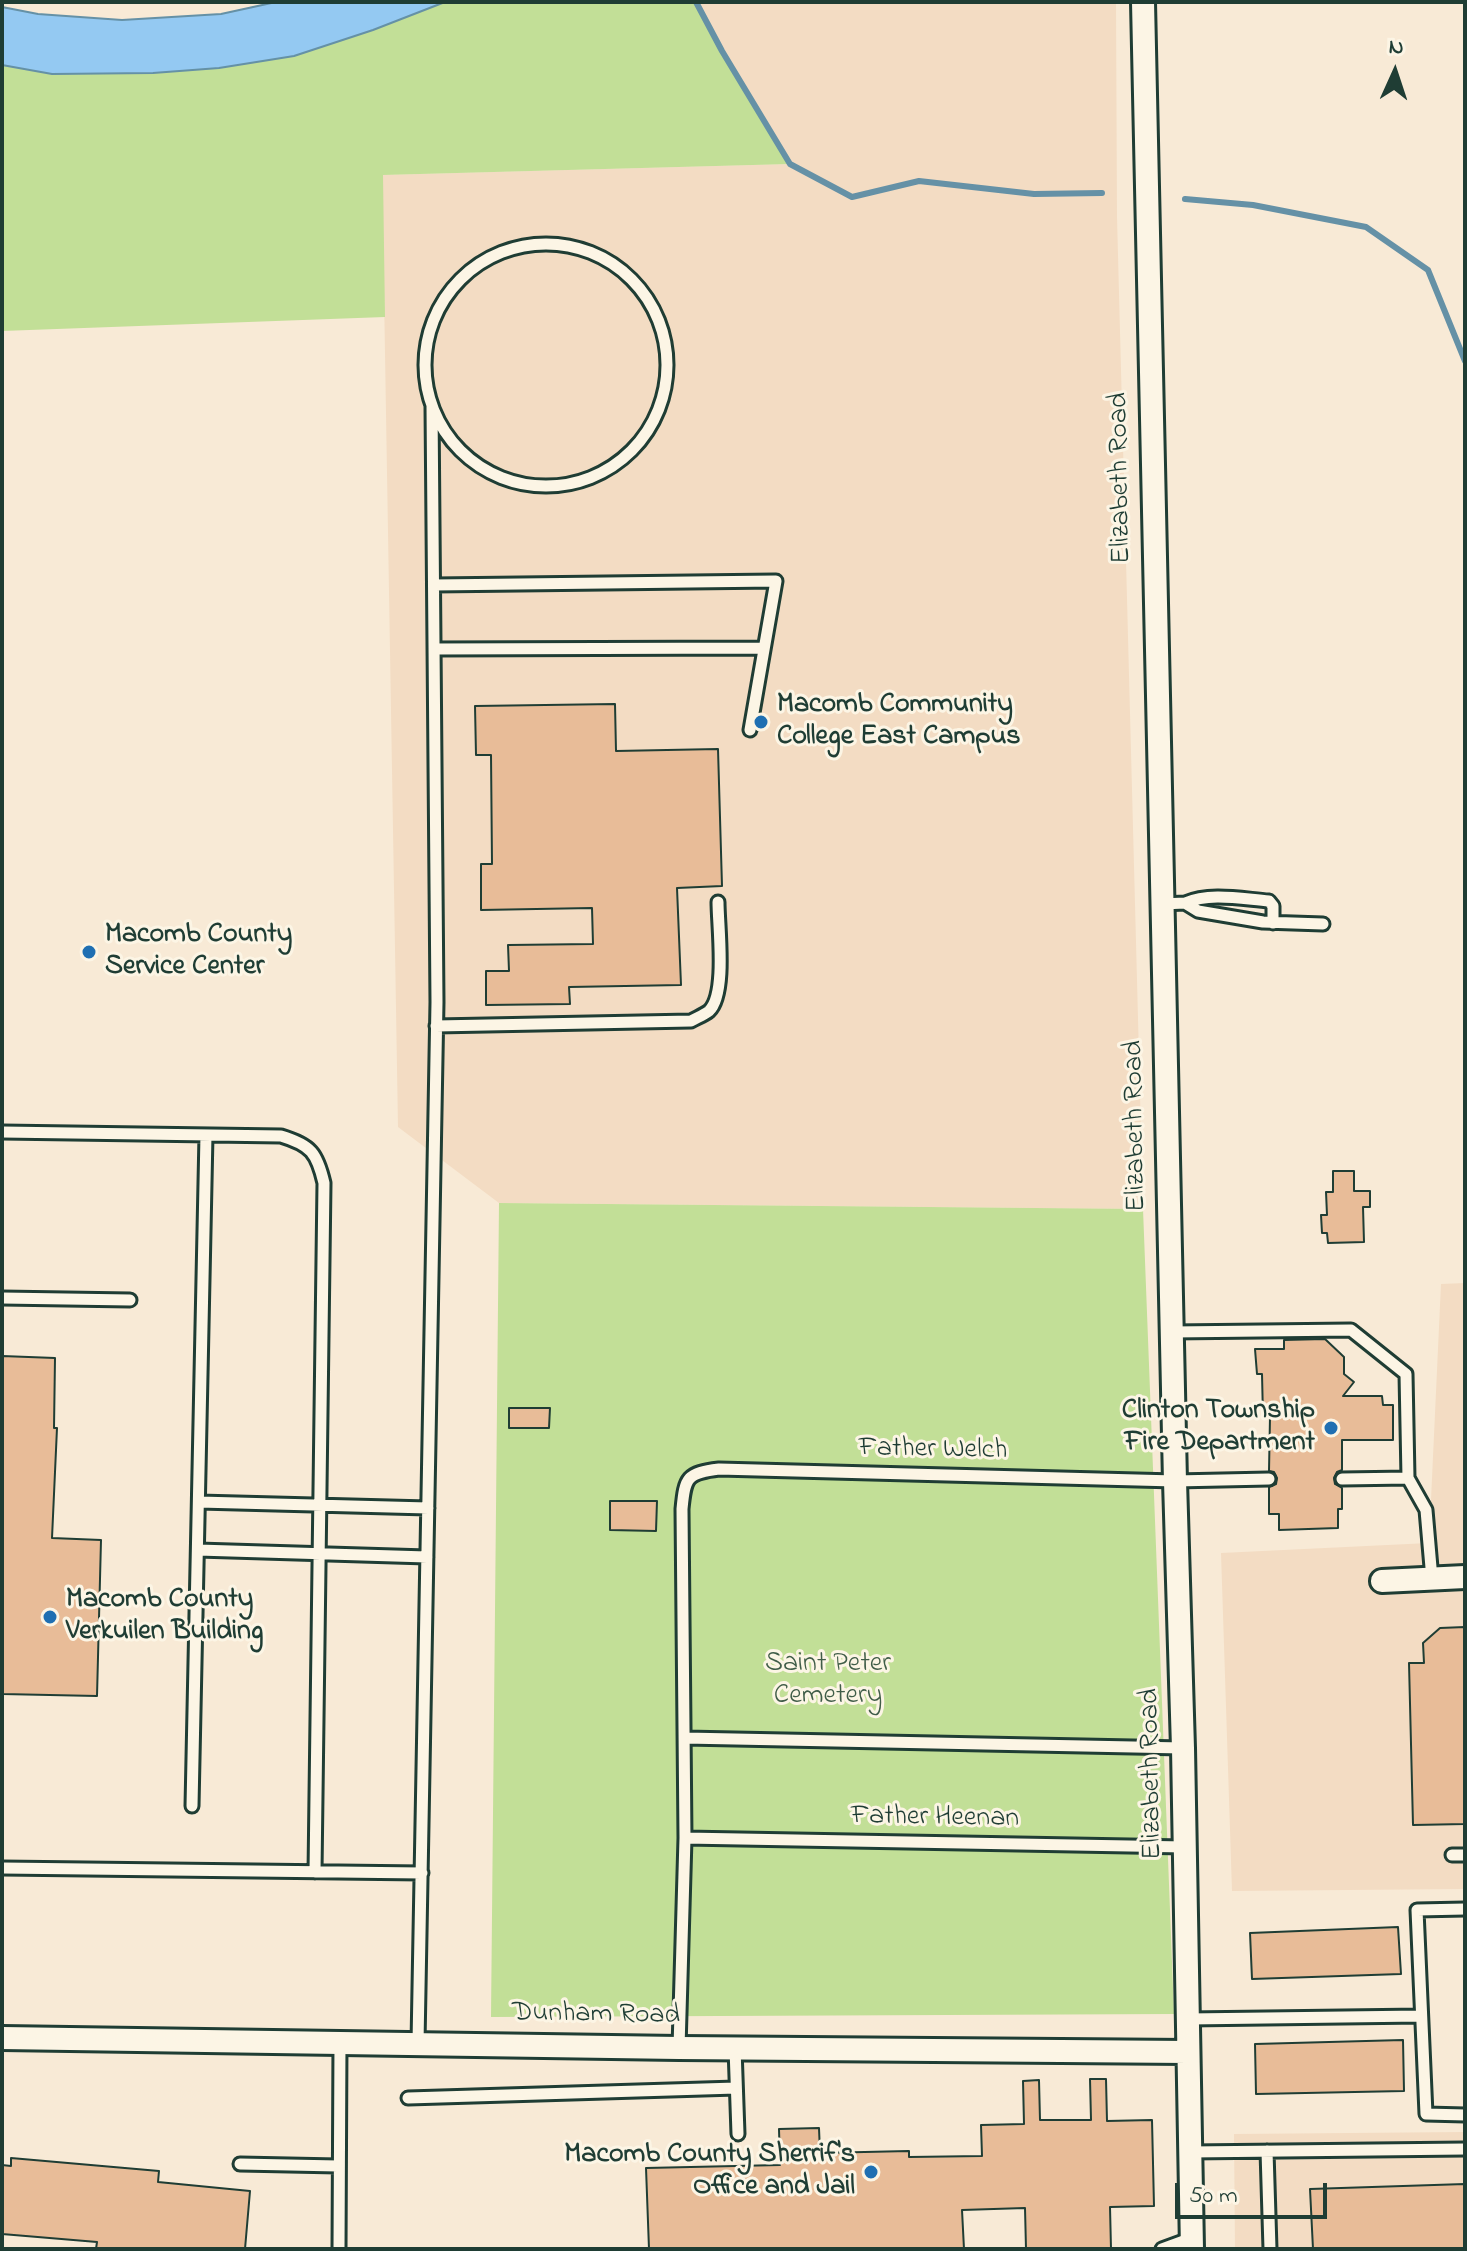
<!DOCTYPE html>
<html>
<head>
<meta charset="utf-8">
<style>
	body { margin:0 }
	#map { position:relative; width:1467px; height:2251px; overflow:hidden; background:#f8ead6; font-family:"Indie Flower",sans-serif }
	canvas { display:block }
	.frame { position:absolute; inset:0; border:4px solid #1f3d34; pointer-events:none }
	.north { position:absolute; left:1355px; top:32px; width:80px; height:80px; -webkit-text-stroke:6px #fcf5e5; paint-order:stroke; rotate:3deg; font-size:22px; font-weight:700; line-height:32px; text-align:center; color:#1f3d34 }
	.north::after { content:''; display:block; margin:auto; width:28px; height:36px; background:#1f3d34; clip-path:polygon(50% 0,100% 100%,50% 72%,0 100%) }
	.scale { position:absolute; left:1175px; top:2183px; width:152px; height:36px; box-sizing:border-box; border:4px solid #1f3d34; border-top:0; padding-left:10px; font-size:24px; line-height:28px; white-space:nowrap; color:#1f3d34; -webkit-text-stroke:6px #fcf5e5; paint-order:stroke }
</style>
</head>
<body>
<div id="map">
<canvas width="1467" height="2251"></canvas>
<div class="frame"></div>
<div class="north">N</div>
<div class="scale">50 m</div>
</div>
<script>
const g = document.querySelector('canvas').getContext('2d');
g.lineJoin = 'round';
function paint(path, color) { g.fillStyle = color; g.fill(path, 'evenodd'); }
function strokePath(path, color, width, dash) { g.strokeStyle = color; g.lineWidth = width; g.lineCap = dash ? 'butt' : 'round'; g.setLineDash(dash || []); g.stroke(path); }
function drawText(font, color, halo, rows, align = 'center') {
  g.font = font + ' "Indie Flower",sans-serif'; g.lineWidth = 6; g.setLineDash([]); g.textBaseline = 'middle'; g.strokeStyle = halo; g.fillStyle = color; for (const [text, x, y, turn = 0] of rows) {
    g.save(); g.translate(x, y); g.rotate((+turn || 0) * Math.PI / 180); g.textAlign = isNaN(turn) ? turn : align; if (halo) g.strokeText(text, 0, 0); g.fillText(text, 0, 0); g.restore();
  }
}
paint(new Path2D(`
	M696 2H1116L1117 217 1143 1209 499 1203 398 1127 382 175 790 164 722 51Z
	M1465 1283V1889L1232 1891 1221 1553 1429 1543 1441 1284Z
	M1465 2132V2249H1235L1234 2134Z`), '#f3dcc3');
paint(new Path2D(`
	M445 2H696L722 51 790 164 383 175 385 317 2 331V65L52 74 153 73 219 68 295 56 373 30Z
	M499 1203 1143 1209 1174 2014 491 2017Z`), '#c2df97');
const water = new Path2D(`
	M276 2H445L373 30 294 56 219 68 153 73 52 74 2 65V7L38 14 122 20 221 14Z`);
paint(water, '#94c9f2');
strokePath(water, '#6591a6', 2);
strokePath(new Path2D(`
	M696 2 722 51 790 164 852 197 919 181 1034 194 1102 193
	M1185 199 1253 205 1366 227 1428 270 1465 361`), '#6591a6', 6);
const building = new Path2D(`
	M615 704 616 751 718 749 722 886 677 888 681 985 569 987 570 1004 486 1005V971H509L508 945 593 944 592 908 481 910V864H492L491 755H476L475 706Z
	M1333 1171H1354V1191H1370V1207H1363L1364 1242 1328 1243 1327 1233H1322L1321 1215H1327L1326 1192H1333Z
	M1325 1339 1344 1357V1374L1354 1382 1343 1396H1382L1383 1405H1393V1440H1342V1470L1337 1472 1334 1478 1335 1484 1342 1488V1509H1338V1528L1279 1530V1514H1269V1487L1276 1484 1277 1478 1274 1472 1269 1471 1270 1417H1263L1262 1374H1257L1255 1349H1284V1340Z
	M2 1356 55 1358 54 1428H57L52 1538 101 1540 97 1696 2 1694Z
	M509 1408H550L549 1428H509Z
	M610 1501H657L656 1531 610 1530Z
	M1465 1627V1824L1413 1825 1409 1663H1424L1423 1643 1440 1628Z
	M1398 1927 1401 1974 1252 1979 1250 1933Z
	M1403 2040 1404 2091 1256 2094 1255 2044Z
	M1090 2079H1106L1107 2121 1152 2120 1154 2206 1110 2207 1111 2249H1026L1025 2208 962 2210 964 2249H649L646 2168 780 2165 779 2129 819 2128 820 2153 909 2151V2157L982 2156 981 2125 1024 2124 1023 2081 1039 2080 1040 2120H1091Z
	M11 2158 159 2171 158 2182 250 2191 245 2249H96L97 2242 2 2234V2165L11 2166Z
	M1465 2184V2249H1313L1310 2189Z`);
paint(building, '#e8bc98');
strokePath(building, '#1f3d34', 2);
const lane = new Path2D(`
	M425 365a121 121 0 1 1 242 0a121 121 0 1 1-242 0Z
	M434 585 776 581 750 730
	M434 649 764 648
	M1185 903C1210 892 1242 899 1269 901L1273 906V923
	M1162 904 1185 903 1198 911 1263 922 1323 924
	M436 1026 691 1021C696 1018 704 1015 709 1011 727 994 718 927 718 902
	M2 1132 281 1136C311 1145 317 1153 324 1183L315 1872
	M2 1298 130 1300
	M1172 1332 1351 1330 1406 1374 1408 1478 1426 1510 1432 1579
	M1342 1479 1408 1478
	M199 1502 428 1508
	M198 1550 427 1557
	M685 1738 1183 1748
	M192 1806 206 1135
	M685 1838 1185 1847
	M1452 1855H1465
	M2 1868 422 1873
	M1465 1909 1417 1910 1426 2114 1465 2115
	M1188 2019 1421 2016
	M418 2043 437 1002 432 406
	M679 2048 685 1838 682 1509C685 1477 687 1473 719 1469L1175 1481 1269 1479
	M735 2048 738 2134
	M408 2098 736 2088
	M1267 2151 1270 2249
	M1190 2152 1465 2149
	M240 2164 338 2166
	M339 2249 340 2042
	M1162 2249 1192 2238`);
const street = new Path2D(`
	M1143 2 1175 1481 1183 1748 1192 2249
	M1382 1581 1465 1577
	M2 2038 679 2048 1188 2052`);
strokePath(lane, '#1f3d34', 17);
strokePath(street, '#1f3d34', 28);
strokePath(lane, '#fcf5e5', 11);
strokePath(street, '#fcf5e5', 22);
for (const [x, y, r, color] of [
	[761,722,8,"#1f6fb2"],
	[89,952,8,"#1f6fb2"],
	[1331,1428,8,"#1f6fb2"],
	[50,1617,8,"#1f6fb2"],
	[871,2172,8,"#1f6fb2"]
]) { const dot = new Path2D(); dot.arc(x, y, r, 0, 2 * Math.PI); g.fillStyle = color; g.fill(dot); strokePath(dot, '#fcf5e5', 3); }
drawText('28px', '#1f3d34', '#fcf5e5', [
	["Elizabeth Road",1122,478,-91],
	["Elizabeth Road",1137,1126,-91],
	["Father Welch",933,1451,1],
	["Elizabeth Road",1153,1774,-91],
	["Father Heenan",935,1819,1],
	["Dunham Road",596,2016,1]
]);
drawText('bold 28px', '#1f3d34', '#fcf5e5', [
	["Macomb Community",777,706],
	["College East Campus",777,738],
	["Macomb County",105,936],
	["Service Center",105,968],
	["Clinton Township",1315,1412,"right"],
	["Fire Department",1315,1444,"right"],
	["Macomb County",66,1601],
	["Verkuilen Building",66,1633],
	["Macomb County Sherrif's",855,2156,"right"],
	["Office and Jail",855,2188,"right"]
], 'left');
drawText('28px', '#405d48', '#fcf5e5', [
	["Saint Peter",828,1665],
	["Cemetery",828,1697]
]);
</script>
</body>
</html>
